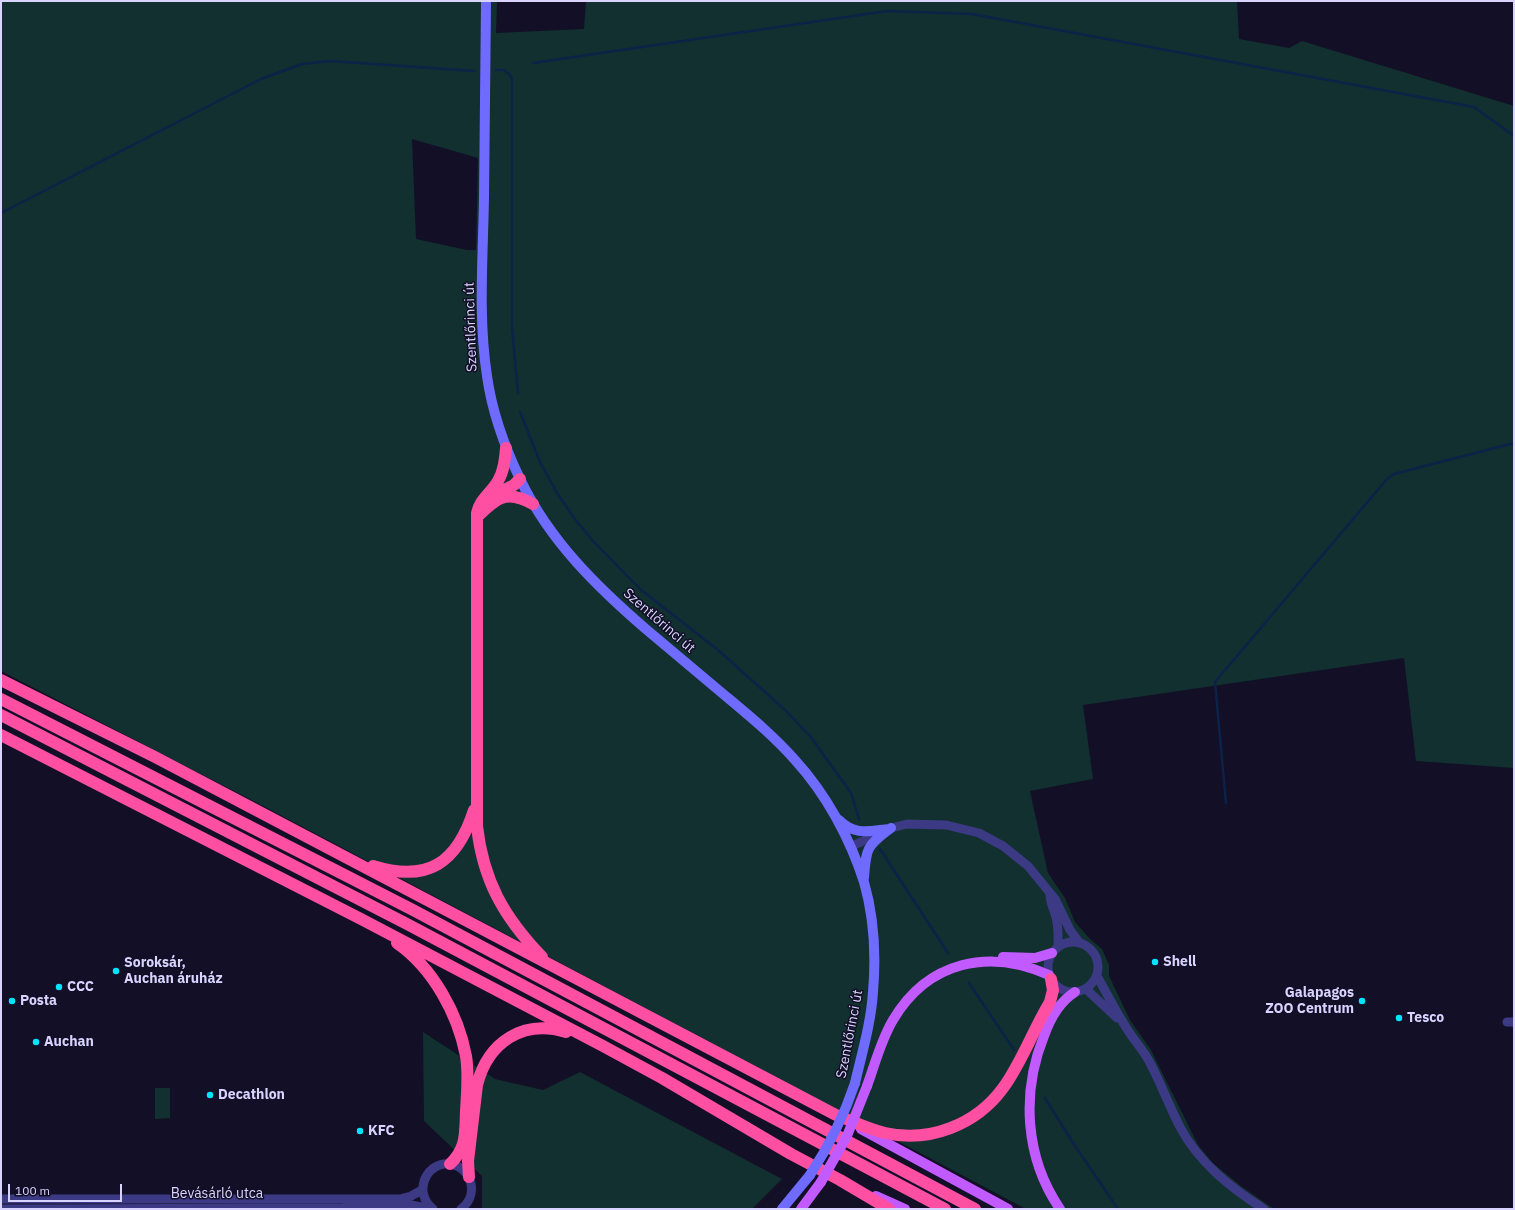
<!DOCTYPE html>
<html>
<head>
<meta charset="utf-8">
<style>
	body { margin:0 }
	#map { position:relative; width:1515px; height:1210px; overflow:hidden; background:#130f26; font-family:"IBM Plex Sans",sans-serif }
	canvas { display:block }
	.frame { position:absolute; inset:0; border:2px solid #d9d4ff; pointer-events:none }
	.scale { position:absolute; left:8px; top:1184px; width:114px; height:18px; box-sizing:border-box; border:2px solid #d9d4ff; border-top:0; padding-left:5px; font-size:12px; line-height:14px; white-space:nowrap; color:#d9d4ff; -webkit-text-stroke:3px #130f26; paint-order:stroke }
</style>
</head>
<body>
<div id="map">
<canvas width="1515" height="1210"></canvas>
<div class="frame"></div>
<div class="scale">100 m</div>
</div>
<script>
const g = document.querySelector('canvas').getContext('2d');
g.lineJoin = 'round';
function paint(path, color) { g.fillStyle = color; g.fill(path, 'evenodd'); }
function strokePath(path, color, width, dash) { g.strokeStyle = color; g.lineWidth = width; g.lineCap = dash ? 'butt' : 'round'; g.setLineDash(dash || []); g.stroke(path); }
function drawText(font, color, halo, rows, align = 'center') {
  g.font = font + ' "IBM Plex Sans",sans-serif'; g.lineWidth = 3; g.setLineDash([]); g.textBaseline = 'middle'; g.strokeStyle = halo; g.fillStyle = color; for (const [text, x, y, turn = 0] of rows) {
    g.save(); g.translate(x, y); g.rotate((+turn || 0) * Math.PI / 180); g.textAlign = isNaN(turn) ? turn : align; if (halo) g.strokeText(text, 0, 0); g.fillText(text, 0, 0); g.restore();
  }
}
paint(new Path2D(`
	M1 1H497L496 33 584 29 586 1H1237L1239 39 1289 48 1302 41 1514 106V768L1416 761 1404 658 1083 705 1093 779 1030 791 1048 873 1065 898 1075 922 1090 939 1102 949 1109 965V976L1130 1020 1151 1050 1198 1145 1214 1164 1241 1186 1274 1209H1026L269 809 1 671ZM412 139 478 158 476 250H467L416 239Z
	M423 1032 495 1079 543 1090 580 1072 782 1179 752 1209H482V1176L424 1121Z
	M155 1088H170V1118L155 1119Z`), '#12302f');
strokePath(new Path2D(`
	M533 63 887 11 972 14 1474 107 1514 136
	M496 70H504L510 75 512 79V328L518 393
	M1 213 261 79 302 64 330 61 475 71
	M520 412 540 462 557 493 574 518 593 541 640 589 718 650 785 710 810 736 851 793 859 819
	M1226 803 1215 682 1387 479 1394 474 1514 443
	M880 849 948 953
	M969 983 1014 1050
	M1045 1098 1073 1143 1118 1209`), '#0c2248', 2.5);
strokePath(new Path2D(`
	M850 847 891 828 907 824 946 825 979 833 1003 846 1028 866 1055 899 1070 930 1079 942
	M1050 895C1050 902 1053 907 1055 914 1059 925 1058 936 1058 947
	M1048 967a25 25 0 1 1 50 0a25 25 0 1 1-50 0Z
	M1097 976C1106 992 1114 1008 1124 1024 1131 1037 1142 1048 1149 1061 1161 1083 1169 1106 1180 1127 1199 1163 1231 1188 1264 1209
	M1086 989 1117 1018
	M1507 1022H1514
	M1 1199H400L411 1196 422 1190
	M1 1209 343 1208 411 1205 432 1209
	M433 1209C409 1189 432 1153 459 1167 465 1171 470 1177 471 1184 473 1194 469 1203 461 1209`), '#3d3a85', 9);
strokePath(new Path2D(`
	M486 1C485 67 485 132 484 198 483 257 478 318 487 376 492 412 505 448 521 481 550 541 597 587 647 630 672 651 697 672 722 693 747 714 773 735 795 760 826 794 850 838 864 882 874 917 876 957 873 992 871 1023 862 1053 855 1083
	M839 820C855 836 869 831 889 829
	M864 878C866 849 866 846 891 828
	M782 1209 810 1175`), '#6f6bff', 10);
strokePath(new Path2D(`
	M1003 957 1035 958 1052 953
	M867 1086C875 1064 881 1040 893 1020 928 961 989 948 1049 975
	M861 1129 1008 1209
	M876 1196 905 1209
	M801 1209 821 1182
	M1060 1209C1025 1158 1021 1093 1044 1036 1050 1019 1059 1002 1075 992`), '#c25bff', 10);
strokePath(new Path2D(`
	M506 448C505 459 504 471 498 481 491 493 480 499 477 513V826C483 881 504 917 542 957
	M492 496 514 485 520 479
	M477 517C496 498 506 489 533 504
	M1 680 155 757 836 1115C852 1121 868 1129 885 1133 929 1143 976 1125 1003 1088 1022 1062 1033 1030 1050 1002L1053 990 1051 979
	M1 699 413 910 975 1209
	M1 715 407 924 945 1209
	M1 735 361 919 603 1046 662 1078 791 1154 840 1180 889 1209
	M373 866C428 883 457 863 474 810
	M397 943C433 968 458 1014 466 1056 469 1074 467 1093 466 1111 465 1133 467 1148 450 1164
	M469 1177 468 1161 477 1085C488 1042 523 1019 566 1032`), '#ff4fa3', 12);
strokePath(new Path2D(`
	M810 1175C829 1146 844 1116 855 1083`), '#6f6bff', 10);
strokePath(new Path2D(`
	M821 1182 847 1136 867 1086`), '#c25bff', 10);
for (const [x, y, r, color] of [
	[1155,962,4,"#00e5ff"],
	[116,971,4,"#00e5ff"],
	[59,987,4,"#00e5ff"],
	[12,1001,4,"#00e5ff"],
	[1362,1001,4,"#00e5ff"],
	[1399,1018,4,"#00e5ff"],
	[36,1042,4,"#00e5ff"],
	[210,1095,4,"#00e5ff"],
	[360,1131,4,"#00e5ff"]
]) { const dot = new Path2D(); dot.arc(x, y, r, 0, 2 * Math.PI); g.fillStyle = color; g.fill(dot); strokePath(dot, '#130f26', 1.5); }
drawText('14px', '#d9d4ff', '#130f26', [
	["Szentlőrinci út",471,327,-92],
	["Szentlőrinci út",659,621,41],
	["Szentlőrinci út",850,1034,-79],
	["Bevásárló utca",217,1194]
]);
drawText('bold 14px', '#d9d4ff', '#130f26', [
	["Shell",1163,962],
	["Soroksár,",124,963],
	["Auchan áruház",124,979],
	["CCC",67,987],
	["Galapagos",1354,993,"right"],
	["ZOO Centrum",1354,1009,"right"],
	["Posta",20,1001],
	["Tesco",1407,1018],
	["Auchan",44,1042],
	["Decathlon",218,1095],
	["KFC",368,1131]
], 'left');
</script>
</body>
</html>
